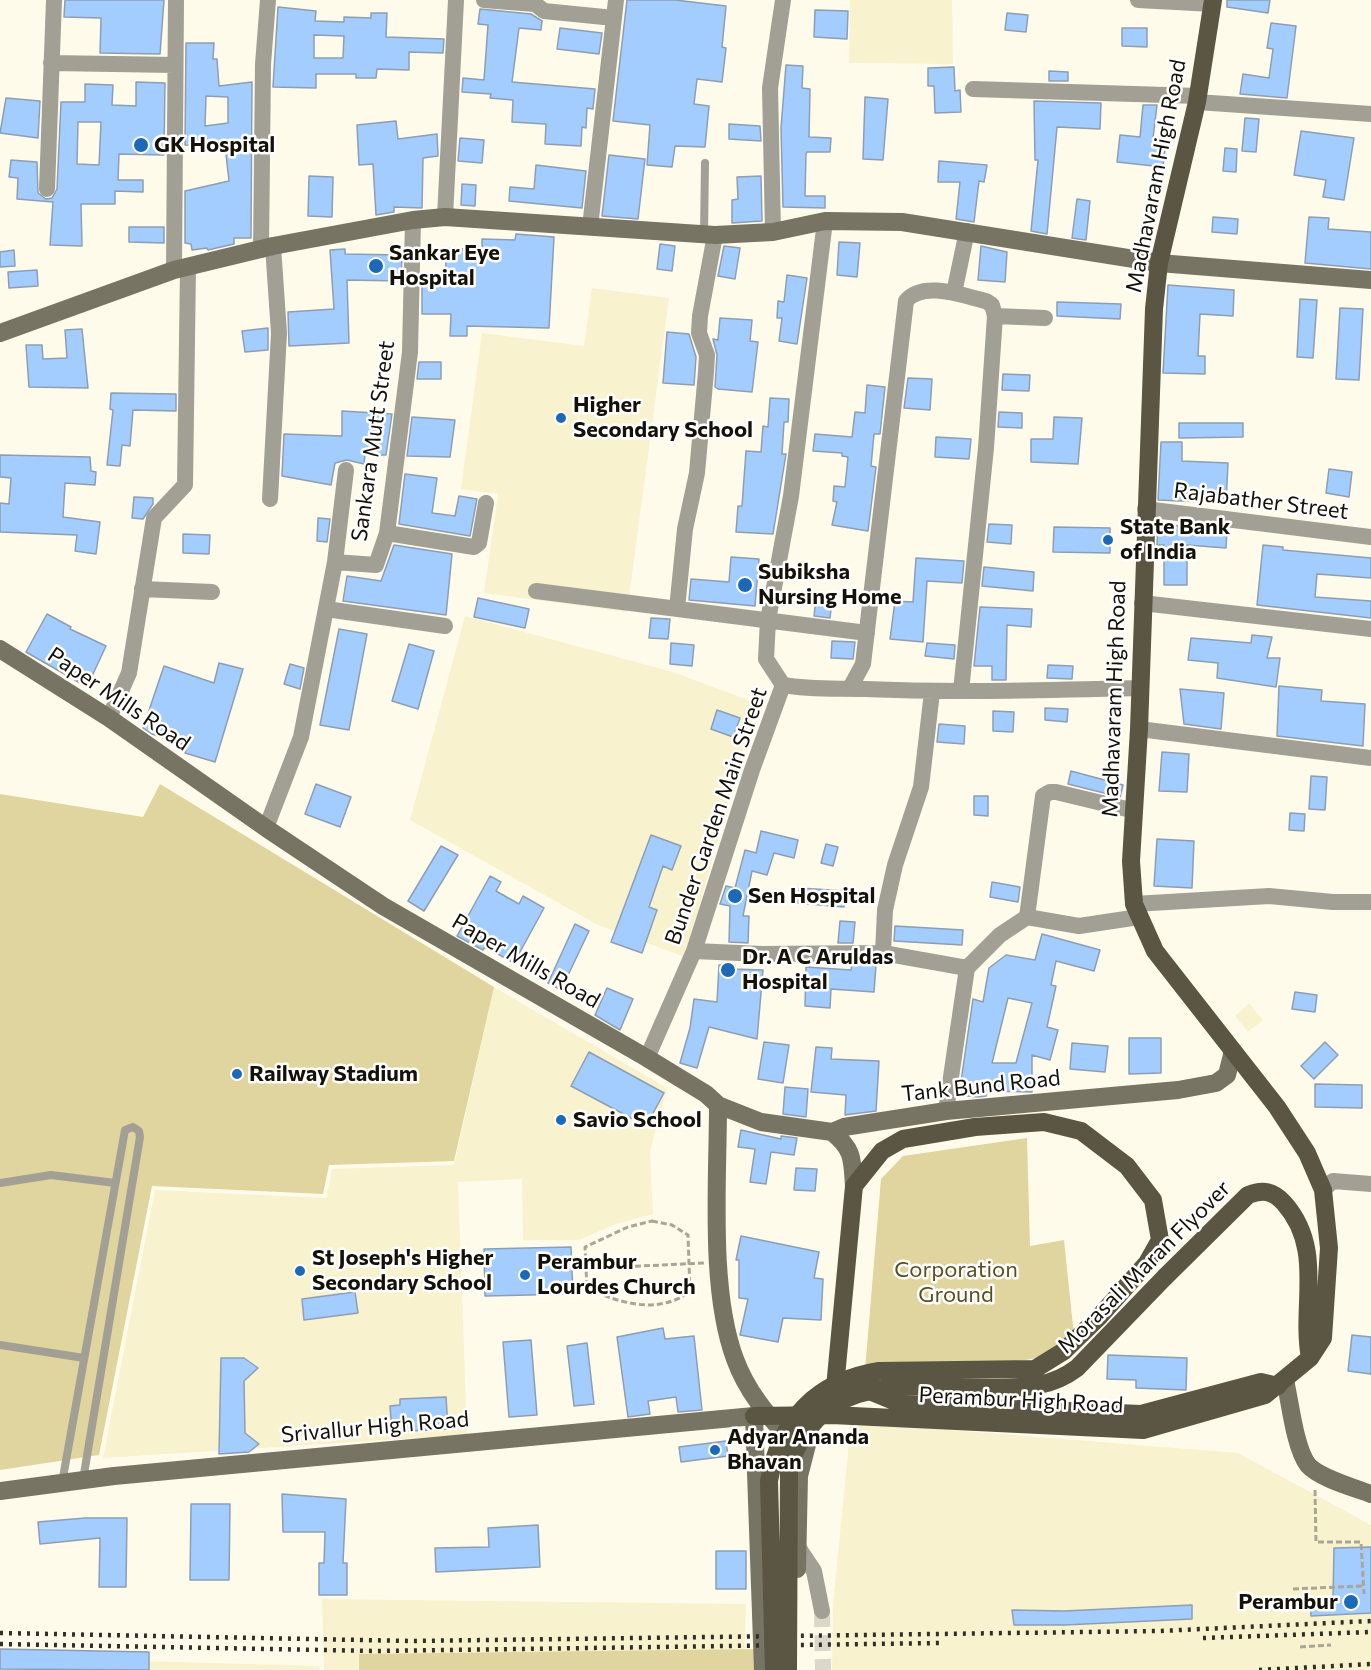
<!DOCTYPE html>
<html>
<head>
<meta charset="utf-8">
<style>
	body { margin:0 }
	canvas { display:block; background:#fefbeb }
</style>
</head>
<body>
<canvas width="1371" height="1670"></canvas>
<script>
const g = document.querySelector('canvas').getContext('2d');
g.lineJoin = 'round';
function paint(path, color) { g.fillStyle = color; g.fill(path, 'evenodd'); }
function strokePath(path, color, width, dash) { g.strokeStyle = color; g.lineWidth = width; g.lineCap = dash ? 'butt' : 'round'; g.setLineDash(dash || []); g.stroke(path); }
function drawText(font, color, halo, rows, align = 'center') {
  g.font = font + ' Commissioner,sans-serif'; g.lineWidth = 5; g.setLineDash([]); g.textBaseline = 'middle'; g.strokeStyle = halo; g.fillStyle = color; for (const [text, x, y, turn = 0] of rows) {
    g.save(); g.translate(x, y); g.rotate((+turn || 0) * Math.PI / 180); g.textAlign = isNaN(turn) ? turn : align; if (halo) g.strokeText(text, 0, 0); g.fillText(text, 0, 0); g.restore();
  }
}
paint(new Path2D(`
	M850 0H952L953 64 849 63Z
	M592 288 669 298 627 612 484 593 498 494 461 489 482 333 584 346Z
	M465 616 673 672 756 703 685 957 598 925 410 820Z
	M494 987 667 1088 650 1151 653 1214 616 1224 579 1240H523L522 1179 458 1182 467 1435 103 1458 155 1190 326 1198 332 1169 454 1165Z
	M1249 1003 1263 1020 1248 1032 1235 1016Z
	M851 1422 1238 1453 1371 1525V1670H832L833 1604Z
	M322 1599 746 1604 744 1670H324Z
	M0 1657 319 1666 320 1670H0Z`), '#f9f2cf');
paint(new Path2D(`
	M160 784 494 987 454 1161 329 1165 323 1194 152 1186 99 1455 0 1470V794L143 817Z
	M1027 1138 1030 1246 1064 1240 1074 1336 1037 1358 1007 1363 865 1370 881 1179 903 1156Z
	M756 1649 758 1670H359V1654Z`), '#e0d59e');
const building = new Path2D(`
	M65 0H164L160 54 100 53 101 18 64 17Z
	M627 0H675L726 6 722 47 726 48 722 82 697 79 694 104 709 106 705 147 675 146 672 167 647 165 650 125 613 121Z
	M1227 0H1270L1268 13 1227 7Z
	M278 7 316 11 315 21 344 22V17L371 18V13H387L386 37 444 39 443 53 409 52V70L377 69 376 78H356V74H316V88L273 87ZM314 35 344 36 343 58H314Z
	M480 9 531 14 542 21 541 30 519 28 512 82 595 89 593 109 587 108 586 128 582 127 581 146 545 144 546 124 512 122 513 100 490 98 491 94 462 92 463 78 484 80 488 25 478 24Z
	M815 10 848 11 847 39 814 37Z
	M1007 13 1028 15 1026 32 1005 30Z
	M1271 23 1296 26 1287 98 1240 94 1243 74 1269 78 1273 49 1267 48Z
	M560 28 602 33 599 54 557 49Z
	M1122 28H1147V47L1122 46Z
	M186 43H214L213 59H217L219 86 252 82 251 238H234V244L208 250 207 248 192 250 191 244 185 243V191L229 181 225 146 185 145ZM206 96 228 97V123L205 126Z
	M786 65 803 66 802 88 810 89 809 137 831 138 830 152H807L806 154 805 196H825V208L783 207 781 128Z
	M954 67 955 91 960 90 961 112 935 113 934 86H928V68Z
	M1049 71 1068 72V81H1049Z
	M136 82 165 83 164 155 119 154 118 180H143V192L115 191V204H81L82 246 50 245 53 202 17 199 18 178 9 177 11 160 37 162 38 193 46 199 52 198 57 189 61 102H85V84L113 85 112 105 136 106ZM78 122H101L99 165 77 164Z
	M865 97 888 99 883 160 863 159Z
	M6 98 40 101 38 138 0 133Z
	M1034 101 1101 103 1100 129 1057 127 1047 234 1031 231 1038 160H1035Z
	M1143 105H1157L1153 138 1166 140 1163 167 1117 162 1120 135 1140 137Z
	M1245 118 1259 119 1256 152 1242 151Z
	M396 121 398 139 437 134 438 156 423 158 422 208 394 207V212L376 215 373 164 359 165 357 125Z
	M729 124 760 126 761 141 729 139Z
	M1301 131 1354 138 1344 200 1323 197 1326 180 1294 175Z
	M460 138 484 140 482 163 458 161Z
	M1225 148 1237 149 1236 172 1223 171Z
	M609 155 645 159 638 219 602 216Z
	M939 161 987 165 984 182 979 181 974 222 956 219 960 182H938Z
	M536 165 586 171 582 208 509 201 510 187 534 189Z
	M309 176 333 177 332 217 308 216Z
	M761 176 762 221 732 223V200L738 199 737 177Z
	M462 184 476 185 475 206 461 205Z
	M1077 199 1090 201 1086 240 1072 238Z
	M1213 217 1238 219 1237 234 1212 232Z
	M1309 217 1329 218 1328 229 1371 232V269L1305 263Z
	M129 227H164V243L129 242Z
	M516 234 554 237 549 328 467 326V336H450L451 314H422V275L445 276 447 248 482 250V239L515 240Z
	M839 242 860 243 857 277 837 275Z
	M660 244 675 246 672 271 657 269Z
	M724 246 740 248 735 279 718 276Z
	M981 246 1007 252 1005 282 978 280Z
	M345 249V254L402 255 401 281 347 280 349 343 289 346 288 312 334 309 330 250Z
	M14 250 15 266 0 267V252Z
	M37 270 38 286 9 288 8 272Z
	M787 275 807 278 797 344 779 341 782 318H777L778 301 784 302Z
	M1168 285 1234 290 1233 316 1200 314 1198 356H1205V374L1163 373Z
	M1300 299 1317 300 1313 358 1297 357Z
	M1057 302 1121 304 1120 319 1057 316Z
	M1340 308 1363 309 1359 380 1336 379Z
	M720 318 752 320 750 341 758 342 752 392 718 389 715 387 717 355 713 339 718 340Z
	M268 328V350L245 352 242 331Z
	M82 329 88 388 29 387 26 345H42L43 359 67 358 65 330Z
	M667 332 689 334 696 357 694 385 663 383Z
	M419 362H441V379H417Z
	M1003 374 1030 375 1029 391 1002 390Z
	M908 378 932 379 930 410 904 408Z
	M867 385 885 387 880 434H874L871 466 876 467 868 531 832 525 837 502 833 501 834 486 845 487 848 457 842 456V453L813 451 815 434 852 437 855 412 865 413Z
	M111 393 176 394V411L133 410 130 446 122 445 120 466 107 465 113 410 110 409Z
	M770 398 789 399 788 422H784L782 454H786L773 534 736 532 738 506H742L746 451 761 452 763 426 768 427Z
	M342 411 392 414 386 455H365L364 464 347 460 335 463 331 485 282 476 284 434 342 436Z
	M999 412 1022 413V428L998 427Z
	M412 417 455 420 450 457 407 456Z
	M1054 417 1082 418 1078 464 1031 462V439H1053Z
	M1179 423H1243V437L1179 438Z
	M936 437 971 439 969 459 935 457Z
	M1161 442H1182V461L1228 463 1226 503 1158 500Z
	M0 455 90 457 91 471 96 472 95 485 65 483 63 517 100 522 96 554 75 551 77 535 0 532V503L9 504 11 478 0 477Z
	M1329 469 1352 472 1349 497 1326 493Z
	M405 474 437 478 432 513 455 516 459 496 477 499 470 536 399 524Z
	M134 497 153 498V504L143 519 132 518Z
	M318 518 330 519 327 542 317 541Z
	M989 524 1012 525 1011 544 987 542Z
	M1158 524 1227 530 1226 548 1187 545V585H1164V545H1157Z
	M1054 527 1110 528V553L1053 552Z
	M183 534 210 535 209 554 183 553Z
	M394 545 452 554 446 615 343 601 347 576 381 581Z
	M1263 545 1283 547V550L1371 558V578L1317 574 1315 597 1371 601V618L1257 605Z
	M731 557 759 559 755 606 689 600 691 579 729 582Z
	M916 558 964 561 962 583 927 581 923 642 890 639 895 601 913 602Z
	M984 567 1034 572 1033 591 982 586Z
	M478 598 529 609 525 628 474 617Z
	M816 599 832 600 830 618 814 616Z
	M980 607 1032 609 1031 627 1007 625 1006 680H992V666H974Z
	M47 614 71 627 70 629 106 646 87 687 26 652Z
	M651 618 670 619 668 639 649 638Z
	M339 629 367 634 349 730 320 725Z
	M1252 635 1272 637 1267 658H1280L1276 687 1217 678 1218 663 1188 660 1191 638 1251 643Z
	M832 641 855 642 853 659 831 658Z
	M671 643 694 645 692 666 670 664Z
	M927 643 955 645 954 659 925 656Z
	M409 644 434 651 418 709 392 701Z
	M219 663 243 669 215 762 185 753 187 746 152 734 143 728 164 666 214 683Z
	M290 664 304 668 300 689 284 684Z
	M1048 665 1073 666 1072 679 1047 678Z
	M1279 686 1322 690 1321 701 1365 704 1363 746 1277 736Z
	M1180 689 1224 693 1221 729 1184 724Z
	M1045 708 1068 709 1067 722 1045 720Z
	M717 710 740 718 733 737 711 729Z
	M993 711 1014 712 1013 732 993 731Z
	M939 724 965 726 964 744 937 742Z
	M1162 752 1189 754 1187 792 1159 791Z
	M1071 771 1123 785 1120 797 1068 784Z
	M1311 776 1327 777 1325 810 1309 809Z
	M316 784 351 797 340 827 305 814Z
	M974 796H988V816L974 815Z
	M1290 813 1305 814 1304 831 1289 830Z
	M761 831 798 840 794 858 774 853 767 875 752 871 743 916H749L748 943 729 942 730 906 720 904 726 886 735 888 745 850 756 853Z
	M651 835 681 846 672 870 663 866 649 907 657 910 642 953 611 942Z
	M1157 839 1194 841 1192 888 1154 886Z
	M826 844 838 847 833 866 821 863Z
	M441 846 458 855 424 911 408 901Z
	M490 876 501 882 496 891 519 904 523 896 544 908 514 963 485 947 483 950 457 936Z
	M992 882 1020 887 1018 902 990 897Z
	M799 888 846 891 844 907 797 903Z
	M840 921 855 922 853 943H838Z
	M575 924 589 931 561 990 548 983Z
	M895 926 963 930 962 945 894 941Z
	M1042 934 1100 950 1094 971 1056 961 1051 985 1056 986 1047 1027 1058 1030 1050 1060 1032 1055V1092L987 1091 986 1096 978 1097 959 1095 973 999 983 1002 989 968 1006 955 1035 960ZM1008 998 1032 1003 1016 1063H992Z
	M852 964 876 965 874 992 831 989 830 1008 805 1006 806 967 851 970Z
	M719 965H735L734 969 763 970 757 1039 709 1027 697 1068 680 1063 690 1028 694 999 717 1002Z
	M607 988 633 999 620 1030 595 1015Z
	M1295 992 1317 995 1315 1012 1292 1009Z
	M1129 1038H1161V1073L1129 1074Z
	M764 1042 789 1045 783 1083 758 1079Z
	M1325 1042 1338 1055 1314 1079 1301 1066Z
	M1072 1043 1108 1046 1105 1072 1070 1069Z
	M816 1047 832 1048 831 1059 879 1061 876 1111 845 1115 846 1095 811 1092Z
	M589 1052 664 1093 646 1126 571 1086Z
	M1315 1084 1362 1085V1108L1315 1107Z
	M785 1087 808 1089 806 1117 783 1114Z
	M741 1130 781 1139V1136L797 1138 794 1155 771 1152 766 1184 750 1182 755 1149 738 1147Z
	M796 1168 817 1169 815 1191 794 1190Z
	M741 1236 819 1252 814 1278 823 1279 821 1320 783 1318 778 1342 740 1335 748 1299 739 1298V1260H736Z
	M571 1247 573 1294 485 1296 484 1249Z
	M355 1292 358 1313 304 1320 302 1299Z
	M663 1328 665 1339 694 1336 702 1410 678 1412 676 1397 648 1401 650 1414 628 1417 617 1337Z
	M1352 1335 1371 1337V1374L1348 1371Z
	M531 1340 537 1415 509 1417 503 1342Z
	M587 1343 594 1404 574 1406 567 1346Z
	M1108 1355 1187 1358 1186 1390 1136 1388V1380L1107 1379Z
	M221 1358H244L258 1368 244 1381 245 1433 259 1444 249 1452 219 1454Z
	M446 1397 448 1429 392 1432 390 1406 400 1405V1399Z
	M726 1441 728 1456 681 1462 679 1447Z
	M282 1494 346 1499 343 1563H347V1595H319V1563H324L325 1532H283Z
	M191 1504H230L229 1580H190Z
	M85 1518H127L126 1587H99L100 1538 40 1544 38 1522Z
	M538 1525 540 1567 436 1572 435 1548 489 1547 488 1528Z
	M1371 1547V1613L1311 1616 1310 1599 1333 1597 1334 1548Z
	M716 1551H746V1589H716Z
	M1192 1605V1619L1064 1625H1014L1012 1610 1064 1611Z
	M0 1649 149 1652V1670L0 1669Z`);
paint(building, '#a4cdff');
strokePath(building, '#8d9eb3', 1.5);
strokePath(new Path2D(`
	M822 1611 823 1670`), '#dbd8c9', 16, [16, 8]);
strokePath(new Path2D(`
	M652 1221 672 1225 688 1235 690 1292C656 1315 622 1303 587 1289L585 1247 628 1227Z
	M599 1268 704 1263
	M1315 1490 1316 1542H1361L1364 1594
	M1293 1589 1364 1586
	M1300 1647 1331 1645`), '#a9a698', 3, [6, 3]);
strokePath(new Path2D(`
	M704 235 705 163
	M0 1183 51 1175 115 1183
	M0 1345 84 1358
	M62 1483 125 1130 133 1127 139 1131 140 1137 83 1480`), '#a29f94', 8);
strokePath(new Path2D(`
	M484 0 535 4 544 11 614 18
	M1138 0 1213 4
	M51 63 175 65
	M973 89 1198 96
	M1197 102 1371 114
	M47 189 54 0
	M445 217 456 0
	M590 227 616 0
	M773 232 770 88 783 0
	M261 250 263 64 268 0
	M174 270 176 0
	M954 293 967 231
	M995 316 1045 318
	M270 499 279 333 273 246
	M1145 509 1371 537
	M387 533 474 547 479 543 486 503
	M335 562 346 470
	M142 589 212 592
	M536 591 867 633
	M1142 603 1371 629
	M326 609 445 626
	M677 609 685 529 697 473 706 372 707 355 699 333 700 316 715 235
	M783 685 766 659 768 620 791 496 825 221
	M850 688 863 664 906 301C923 280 964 296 986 301L992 305 995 316 986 448 961 691
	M109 718 129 673 154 518 185 485 188 268
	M1139 729 1371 758
	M266 828 301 737 335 562 376 565 387 533 410 352 413 220
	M1134 904 1269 896 1333 902H1371
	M1027 917 1043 796 1050 792H1056L1135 811
	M694 951 762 954 883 953 967 968
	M883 953 885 910 895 865 921 787 932 692
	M647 1058 694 951 752 770 783 685C811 690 837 688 865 689 957 693 1049 690 1141 688
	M946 1111 967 968 1000 935 1027 917 1079 926 1139 917
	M1323 1190 1333 1181 1371 1184
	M798 1547 814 1571 822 1611`), '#a29f94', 16);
strokePath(new Path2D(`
	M0 333 174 270 273 246 413 220 445 217 715 235 773 232 825 221 902 222 1159 263 1371 280
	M0 649 109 718 266 828 383 906 647 1058 706 1094 718 1105 761 1122 832 1132 844 1127 946 1111 1178 1090 1216 1083 1227 1075 1233 1051
	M718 1105C718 1181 709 1289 735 1359 747 1392 771 1421 796 1444
	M832 1132C854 1150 852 1159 854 1186
	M1285 1380C1290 1401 1295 1449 1308 1465 1319 1478 1355 1488 1371 1494
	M0 1491 114 1476 754 1416 763 1670
	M797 1569 799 1476 810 1433`), '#777464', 18);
strokePath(new Path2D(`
	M1165 1277 1248 1195C1263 1189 1273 1191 1284 1203 1325 1249 1300 1305 1310 1358
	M862 1388 901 1404 1141 1414 1261 1382 1278 1386
	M834 1398 854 1186 882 1151 903 1139 975 1127 1044 1122 1081 1131 1127 1166 1153 1200 1160 1240 1147 1263 1099 1317
	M754 1416 832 1415 1143 1430 1265 1395 1310 1358 1323 1338 1329 1248 1323 1190 1307 1153 1277 1107 1155 951 1134 904 1131 861 1139 729 1154 309 1159 263 1197 102 1213 0`), '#5a5643', 18);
strokePath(new Path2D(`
	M0 1633 412 1641 1160 1631 1371 1621
	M1203 1638 1371 1632
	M0 1644 377 1651 939 1643
	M1259 1670 1371 1664`), '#312f25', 4.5, [3, 6]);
strokePath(new Path2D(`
	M774 1670 769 1481C780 1419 817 1381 879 1371L1035 1369 1064 1351 1099 1317
	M788 1670 789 1466C824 1368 910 1388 995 1388 1026 1388 1052 1387 1077 1368L1165 1277`), '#5a5643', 18);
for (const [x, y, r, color] of [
	[141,145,8,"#1c69b8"],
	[376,266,8,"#1c69b8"],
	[561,418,6,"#1c69b8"],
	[1108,540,6,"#1c69b8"],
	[745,585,8,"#1c69b8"],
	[735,896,8,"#1c69b8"],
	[728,970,8,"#1c69b8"],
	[237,1074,6,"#1c69b8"],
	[561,1120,6,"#1c69b8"],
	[300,1271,6,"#1c69b8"],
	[525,1275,6,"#1c69b8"],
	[715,1450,6,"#1c69b8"],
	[1351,1602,8,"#1c69b8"]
]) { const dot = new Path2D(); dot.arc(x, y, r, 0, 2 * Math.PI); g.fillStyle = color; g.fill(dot); strokePath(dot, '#fff', 2); }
drawText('bold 22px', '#131108', '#fff', [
	["GK Hospital",154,145],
	["Sankar Eye",389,253],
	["Hospital",389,278],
	["Higher",573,405],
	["Secondary School",573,430],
	["State Bank",1120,527],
	["of India",1120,552],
	["Subiksha",758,572],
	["Nursing Home",758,597],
	["Sen Hospital",748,896],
	["Dr. A C Aruldas",742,957],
	["Hospital",742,982],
	["Railway Stadium",249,1074],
	["Savio School",573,1120],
	["St Joseph's Higher",312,1258],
	["Secondary School",312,1283],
	["Perambur",537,1262],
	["Lourdes Church",537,1287],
	["Adyar Ananda",727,1437],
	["Bhavan",727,1462],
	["Perambur",1338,1602,"right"]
], 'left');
drawText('22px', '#131108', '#fff', [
	["Madhavaram High Road",1156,176,-79],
	["Sankara Mutt Street",373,441,-82],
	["Rajabather Street",1261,501,7],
	["Paper Mills Road",119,699,34],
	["Madhavaram High Road",1114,699,-88],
	["Bunder Garden Main Street",716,816,-71],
	["Paper Mills Road",526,961,30],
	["Tank Bund Road",981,1086,-6],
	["Morasali Maran Flyover",1144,1267,-45],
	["Perambur High Road",1021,1400,3],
	["Srivallur High Road",375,1427,-5]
]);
drawText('22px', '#584e1e', '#fff', [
	["Corporation",956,1270],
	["Ground",956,1295]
]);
</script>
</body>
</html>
